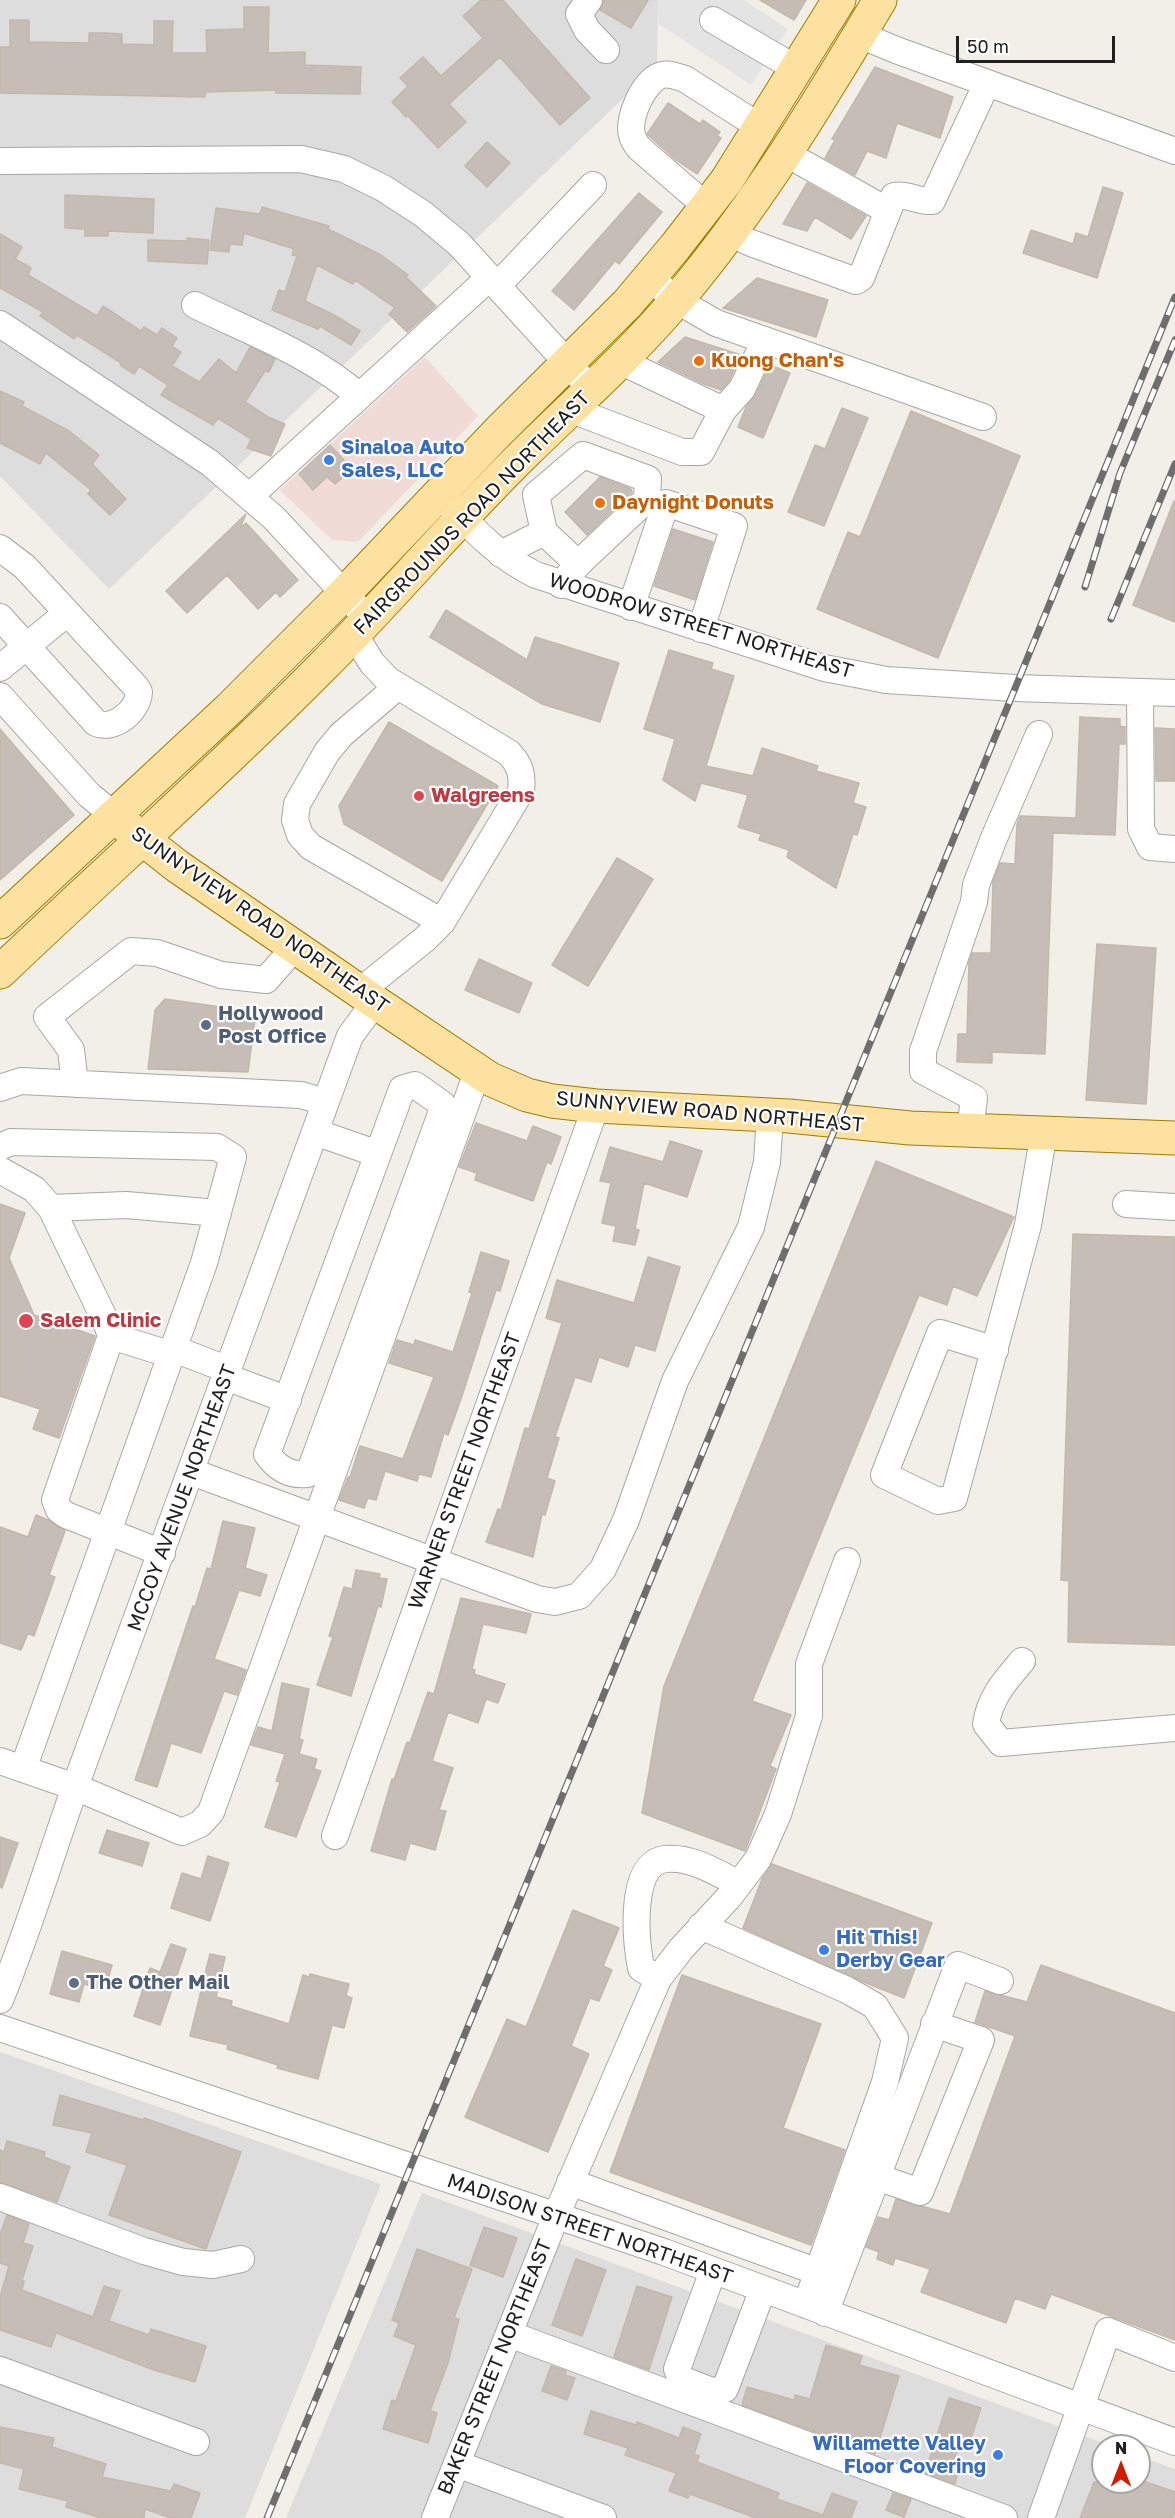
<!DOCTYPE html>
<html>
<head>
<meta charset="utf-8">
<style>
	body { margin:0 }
	#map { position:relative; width:1175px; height:2518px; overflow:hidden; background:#f1efe7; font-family:"Golos Text",sans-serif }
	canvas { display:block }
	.north { position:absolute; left:1091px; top:2434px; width:60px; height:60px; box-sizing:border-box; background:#fff; border:2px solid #a6a6a6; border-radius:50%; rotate:0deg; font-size:16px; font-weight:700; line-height:24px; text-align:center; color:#202020 }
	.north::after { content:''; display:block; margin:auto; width:21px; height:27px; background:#d01c00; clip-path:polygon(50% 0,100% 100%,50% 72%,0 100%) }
	.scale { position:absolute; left:956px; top:36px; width:159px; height:27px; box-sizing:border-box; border:3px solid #202020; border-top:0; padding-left:8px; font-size:18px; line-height:21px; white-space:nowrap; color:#202020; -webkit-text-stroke:4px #fff; paint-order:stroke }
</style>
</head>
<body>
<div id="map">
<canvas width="1175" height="2518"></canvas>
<div class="north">N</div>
<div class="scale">50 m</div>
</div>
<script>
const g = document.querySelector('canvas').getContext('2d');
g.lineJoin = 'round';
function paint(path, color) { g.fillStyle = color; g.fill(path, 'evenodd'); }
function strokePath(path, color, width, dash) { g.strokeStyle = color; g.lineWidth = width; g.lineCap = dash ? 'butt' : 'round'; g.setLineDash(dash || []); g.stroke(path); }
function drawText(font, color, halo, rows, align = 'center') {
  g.font = font + ' "Golos Text",sans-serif'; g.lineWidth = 4.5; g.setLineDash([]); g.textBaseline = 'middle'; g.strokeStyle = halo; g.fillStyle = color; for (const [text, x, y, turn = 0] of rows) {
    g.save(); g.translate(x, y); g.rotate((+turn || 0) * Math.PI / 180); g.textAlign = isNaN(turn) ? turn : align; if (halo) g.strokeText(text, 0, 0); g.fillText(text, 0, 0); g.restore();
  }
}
paint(new Path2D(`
	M0 0H658L657 66 109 589 0 476Z
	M0 2052 381 2184 245 2518H0Z
	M422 2193 1112 2446H1103V2482H1139V2456L1175 2469V2518H286Z`), '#dedddd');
paint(new Path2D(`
	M425 357 478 416 358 542 332 540 280 490Z`), '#f1dbd6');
paint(new Path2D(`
	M658 0H744L788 29 751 85 657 23Z`), '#e4e4e4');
const building = new Path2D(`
	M481 0H503L590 98 560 125 500 57 449 104 466 122 438 148 408 116 406 117 392 102 408 86 400 78 423 57 441 76 483 38 463 16Z
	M604 0H648L631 28 600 10Z
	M760 0H806L794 20Z
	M244 7H269L268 53 305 52V65L361 67 360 94 276 93V90L205 92V97L0 93V47H10V20H29V42L89 43V33H106L122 34V44L154 45V21H173L172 53H207L206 30 244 29Z
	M875 67 953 97 940 138 897 123 886 158 867 151 855 175 825 158 835 140 832 139Z
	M668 103 700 124 703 120 720 132 717 136 721 138 697 174 676 160 647 134Z
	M487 142 510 163 487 187 465 166Z
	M807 183 866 216 851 239 815 217 807 231 783 224Z
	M1103 187 1123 193 1097 278 1023 253 1031 230 1073 244 1076 233 1088 237Z
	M639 193 662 212 619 264 615 261 574 310 552 291Z
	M65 195 154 199 153 233 108 231V236H85V229L65 228Z
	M262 207 329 226 328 229 381 255 408 275 406 277 436 306 407 332 389 314 395 308 355 280 353 284 317 265 305 301 336 316 360 331 351 345 320 326 318 329 272 310 279 290 285 292 297 256 292 255 294 249 244 233 242 245 230 244 229 252 210 250 216 208 260 214Z
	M0 234 22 247 15 259 31 268 28 275 97 316 103 306 141 331 144 327 157 335 162 328 177 338 172 346 181 352 172 366 199 382 219 359 236 373 250 347 275 359 269 372 265 371 245 402 268 417 285 424 271 456 247 448 251 439 218 418 213 425 161 395 168 385 139 366 134 374 120 365 121 363 77 335 74 339 40 316 43 312 0 288Z
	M187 238 209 240 207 264 148 261V240L187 241Z
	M757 278 828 300 816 337 723 308Z
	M685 337 741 355 729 381 721 390 704 384 658 362Z
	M770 365 790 373 763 438 738 427 746 407 755 396Z
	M0 391 24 402 22 406 69 431 99 455 92 464 126 499 110 515 88 494 91 490 46 453 40 464 0 443Z
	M842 408 868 418 824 526 788 512 815 445 825 449Z
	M911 411 1020 456 938 658 817 609 848 532 860 537Z
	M330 445 352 469 335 484 327 477 313 490 299 474Z
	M600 477 631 489 632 492 587 535 565 512Z
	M1174 501 1175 502V622L1133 605Z
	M246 514 240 528 246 523 298 580 280 597 276 592 258 609 227 575 187 613 166 591Z
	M673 529 713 542 695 600 654 586Z
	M446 610 527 660 535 637 619 663 600 722 542 704 430 637Z
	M669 650 713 663 711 669 734 676 706 766 753 776 762 748 818 766 816 771 859 783 853 803 866 807 857 835 853 834 836 888 787 857 789 850 759 840 761 834 738 827 748 795 701 783 695 801 663 780 675 739 644 729Z
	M1080 717 1120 719V726L1125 727V744H1119L1115 835 1053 833 1045 1054 992 1052V1063L957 1062 958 1034H967L969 962 972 953H991L993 881 1000 863 1015 864 1017 824 1020 816 1076 818Z
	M389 722 498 786 442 881 344 824 339 806Z
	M1155 728 1175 729V781H1156Z
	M0 729 74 815 0 880Z
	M617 858 653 879 588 986 552 965Z
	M1097 944 1156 948 1146 1104 1086 1100Z
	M479 959 532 983 519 1013 465 990Z
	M165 999 256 1012 248 1072 148 1069 155 1010Z
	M476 1123 527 1141 533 1126 561 1137 551 1164 547 1162 533 1201 475 1180 477 1173 459 1167Z
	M670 1141 702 1151 687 1197 644 1183 635 1229 639 1230 635 1245 613 1241 616 1226 602 1223 611 1183 600 1181 610 1147 663 1162Z
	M876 1161 1014 1217 977 1296 953 1286 947 1305 919 1295 752 1701 791 1715 770 1766 776 1769 745 1851 642 1813 664 1686Z
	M0 1204 25 1213 9 1258 34 1315 95 1336 59 1438 33 1429 40 1409 0 1396Z
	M1073 1234 1175 1237V1645L1068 1642 1069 1581 1061 1580Z
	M481 1252 509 1261 500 1291 496 1290 462 1396 448 1435 444 1433 431 1477 419 1474 417 1481 385 1471 376 1500 368 1498 364 1508 339 1500 348 1477H350L360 1446 403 1459 434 1377 389 1363 397 1340 414 1345 415 1340 453 1352 472 1293 469 1292Z
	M648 1257 680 1267 655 1351 635 1345 628 1367 599 1357 591 1382 575 1377 555 1437 559 1438 547 1478 555 1481 545 1515 542 1514 533 1557 486 1542 498 1509 501 1510 525 1428 529 1429 562 1323 546 1318 557 1280 634 1303Z
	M36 1515 48 1520 65 1531 49 1575 55 1577 34 1636 28 1633 21 1650 0 1643V1527L28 1537Z
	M223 1521 255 1528 245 1568 267 1575 260 1596 239 1590 214 1659 246 1670 237 1695 224 1691 201 1753 171 1743 157 1787 135 1780 193 1606 195 1607 207 1568 211 1569Z
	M356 1570 380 1574 379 1578 387 1579 381 1607 378 1606 351 1696 317 1685 333 1637 329 1636 344 1587 352 1589Z
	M461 1598 531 1614 526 1633 483 1624 472 1669 475 1670 474 1674 505 1684 498 1703 486 1699 478 1723 448 1712 432 1761 453 1768 439 1810 446 1811 435 1850 410 1843 405 1860 371 1851 392 1779 394 1780 407 1742 410 1743 428 1692 434 1694Z
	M282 1683 309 1689 299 1739 303 1740 299 1754 317 1759 314 1769 321 1771 296 1837 265 1827 280 1782 276 1781 285 1754 251 1745 258 1727 272 1731Z
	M107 1830 149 1843 142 1866 99 1853Z
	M0 1837 18 1843 2 1888 0 1887Z
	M208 1856 229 1863 210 1921 171 1908 182 1873 201 1879Z
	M772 1864 932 1923 904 1998 866 1983 743 1928 762 1879Z
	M573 1910 619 1928 603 1966 612 1970 599 2001 590 1998 571 2046 589 2054 548 2152 465 2117 507 2019 526 2027Z
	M171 1944 186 1949 160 2025 134 2016 150 1968 160 1972Z
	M62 1951 112 1965 105 1990 84 1984 79 2002 50 1994Z
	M210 1954 225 1957 216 1997 232 2001 231 2006 289 2024 303 1975 309 1977 310 1974 349 1984 346 1996 352 1998 344 2028 332 2025 318 2079 277 2068 278 2065 227 2049 228 2045 190 2036Z
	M1041 1965 1175 2013V2340L1051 2294 1045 2309 1015 2298 1006 2323 921 2292 930 2269 895 2258 893 2265 877 2259 879 2252 866 2247 878 2217 889 2220 896 2199 950 2214 1015 2036 975 2022 985 1991 1027 2002Z
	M682 1975 821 2024 783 2128 845 2150 811 2245 610 2172Z
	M60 2095 143 2120 144 2118 241 2152 206 2249 109 2215 127 2165 86 2152 92 2133 53 2125Z
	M7 2141 45 2152 44 2157 70 2167 57 2202 0 2182V2150L4 2152Z
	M7 2215 29 2224 23 2243 33 2246 22 2280 24 2281 22 2290 93 2317 104 2286 120 2291 109 2321 149 2335 151 2329 206 2346 195 2382 154 2370 56 2333 51 2347 0 2330V2297L9 2266 0 2263V2235Z
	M484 2227 517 2238 503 2277 470 2265Z
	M417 2249 472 2269 454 2318 459 2319 448 2363 430 2411 437 2413 428 2443 383 2429 392 2400 396 2401 416 2345 394 2336 399 2323 392 2320Z
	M576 2259 606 2270 582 2336 552 2325Z
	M637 2286 672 2297 649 2370 614 2357Z
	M826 2345 862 2356 859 2365 899 2376 875 2454 742 2405 747 2387 794 2400 795 2395 810 2399Z
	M551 2366 566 2371 565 2375 575 2378 567 2400 542 2391Z
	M949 2398 981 2408 970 2441 961 2439 951 2469 958 2472 955 2484 925 2473Z
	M591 2411 636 2425 637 2422 679 2438 683 2427 701 2434 694 2454 699 2456 697 2462 779 2493 777 2499 823 2515 832 2493 857 2502 851 2518H756L690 2494 688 2498 669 2491 676 2473 625 2455 628 2448 584 2434Z
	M0 2427 54 2438 52 2447 106 2464 102 2477 171 2491 174 2484 200 2493 191 2518H171L145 2509 144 2518H101L66 2507 68 2501 19 2489 24 2469 0 2463Z
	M1094 2482H1146L1175 2492V2511L1173 2518H1080Z
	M893 2493 911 2499 904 2517 886 2510Z`);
paint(building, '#c6beb6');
strokePath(building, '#c3b8a9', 1.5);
const minor = new Path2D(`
	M589 0 579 14 587 30 606 50
	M713 20 797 69
	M860 35 896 50 1175 151
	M785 153 888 211
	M0 161 301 159 344 169 383 188 423 214 459 244 592 390
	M706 206 639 148C636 144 633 140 632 135 627 118 644 80 662 75 670 73 678 77 685 79L760 127
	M729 233 751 243 856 281 861 278 894 196C906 193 919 202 932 201L987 83
	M649 277 676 300 716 323 983 417
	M497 286 593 185
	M195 305C250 332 313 355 359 396
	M0 324 210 463 274 518 368 619
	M572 410 682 452H701L723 410 620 361
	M723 410 742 389 765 340
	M250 496 489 278
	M450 504C476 533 501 558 536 575L824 668 861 675 886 680 1015 688 1175 693
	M0 548 25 567 136 687 139 692C138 711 114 731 96 723L0 617
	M501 554 544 532
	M561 585 578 564 647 499 648 479 583 455 536 495 544 532 578 564
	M631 607 666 503 734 526 701 629
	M354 634 372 663 388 680 509 753C520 765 523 774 521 791L442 922 425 939 359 992
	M0 668 67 613
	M397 687 341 735 327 752 297 804 295 820 300 835 311 847 442 922
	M1140 692 1141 829 1150 847 1175 849
	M0 696 89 795 115 816
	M75 1084 71 1050 47 1017 131 951 157 953 221 975 266 980 295 947
	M415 1085 442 1104 441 1114 311 1468 307 1474C290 1476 277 1468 267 1454L402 1089Z
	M0 1088 21 1081 301 1095 325 1102
	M970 1131 974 1098 923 1071V1051L974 902 976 885 994 838 1039 734
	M315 1132 378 1154
	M0 1147 11 1142 217 1147 233 1157 204 1263 23 1769
	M0 1170 34 1189 51 1208 106 1322 111 1336 55 1500 59 1510 66 1515 162 1553
	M1126 1204 1175 1207
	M51 1208 126 1205 218 1213
	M111 1336 172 1355
	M174 1349 229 1370
	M995 1350 940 1333 884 1475 938 1501 954 1498 1028 1225 1044 1133
	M226 1377 288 1400
	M192 1472 537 1599 555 1602 579 1596 603 1569 626 1520 675 1381 751 1227 767 1162 770 1115
	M1022 1661C1005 1681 990 1697 986 1724L1001 1743 1175 1728
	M0 1761 75 1787 182 1832 200 1824 211 1812 478 1070
	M335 1836 596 1106
	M701 1926 847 1990 875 2006 895 2038 885 2082 806 2305
	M658 1979 641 1968C636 1942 628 1864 665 1859 691 1856 717 1873 739 1884
	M0 2000C32 1922 55 1841 84 1762 174 1520 262 1278 350 1036L375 1002
	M0 2028 664 2252 1175 2442
	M877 2177 920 2192 981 2040 934 2024
	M570 2182 818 2272
	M0 2197 144 2251 183 2262 213 2265 241 2259
	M713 2271 677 2369 681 2379 712 2391 725 2389 763 2289
	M825 2313 958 1965 1000 1981
	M509 2334 1004 2518
	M0 2370 196 2442
	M457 2464 603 2518
	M435 2518 556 2216 658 1979 681 1949 729 1897 758 1859 778 1814 809 1716V1664L847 1561
	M1041 2518 1108 2331 1175 2358`);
const major = new Path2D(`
	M125 825 177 866 375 1002 490 1079 527 1095 552 1101 596 1106 789 1116 910 1128 1175 1138
	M0 922 230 708 344 594 498 432 627 304 675 247 727 180 839 0
	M0 972C107 870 218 772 322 667 392 597 456 520 527 451 577 402 630 355 676 301 755 208 818 104 880 0`);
strokePath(minor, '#a7a7a7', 28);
strokePath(major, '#9c7e00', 35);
strokePath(minor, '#fff', 26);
strokePath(major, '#fde1a0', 33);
const rail = new Path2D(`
	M1085 587 1120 473 1175 340
	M1111 619 1175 464
	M267 2518 1175 297`);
strokePath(rail, '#6e6e6e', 7);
strokePath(rail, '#fff', 4.5, [14]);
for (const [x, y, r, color] of [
	[699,361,6,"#e8710a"],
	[329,460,6,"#3f7fe0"],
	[600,503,6,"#e8710a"],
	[419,796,6,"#e0444e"],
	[206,1025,6,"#5c6f8a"],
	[26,1321,8,"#e0444e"],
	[824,1950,6,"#3f7fe0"],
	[74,1983,6,"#5c6f8a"],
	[998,2455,6,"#3f7fe0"]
]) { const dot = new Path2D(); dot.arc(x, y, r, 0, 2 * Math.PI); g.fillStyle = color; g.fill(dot); strokePath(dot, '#fff', 2); }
drawText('bold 20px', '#c56008', '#fff', [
	["Kuong Chan's",711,361],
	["Daynight Donuts",612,503]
], 'left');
drawText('bold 20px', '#366cbe', '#fff', [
	["Sinaloa Auto",341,448],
	["Sales, LLC",341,471],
	["Hit This!",836,1938],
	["Derby Gear",836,1961],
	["Willamette Valley",986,2444,"right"],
	["Floor Covering",986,2467,"right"]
], 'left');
drawText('20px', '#202020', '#fff', [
	["FAIRGROUNDS ROAD NORTHEAST",472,513,-46],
	["WOODROW STREET NORTHEAST",701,626,17],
	["SUNNYVIEW ROAD NORTHEAST",260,920,35],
	["SUNNYVIEW ROAD NORTHEAST",710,1112,5],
	["WARNER STREET NORTHEAST",465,1471,-70],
	["MCCOY AVENUE NORTHEAST",182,1498,-70],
	["MADISON STREET NORTHEAST",590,2229,19],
	["BAKER STREET NORTHEAST",495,2367,-68]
]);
drawText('bold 20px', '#be3a42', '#fff', [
	["Walgreens",431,796],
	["Salem Clinic",40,1321]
], 'left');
drawText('bold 20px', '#4e5e75', '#fff', [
	["Hollywood",218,1014],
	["Post Office",218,1037],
	["The Other Mail",86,1983]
], 'left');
</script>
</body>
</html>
